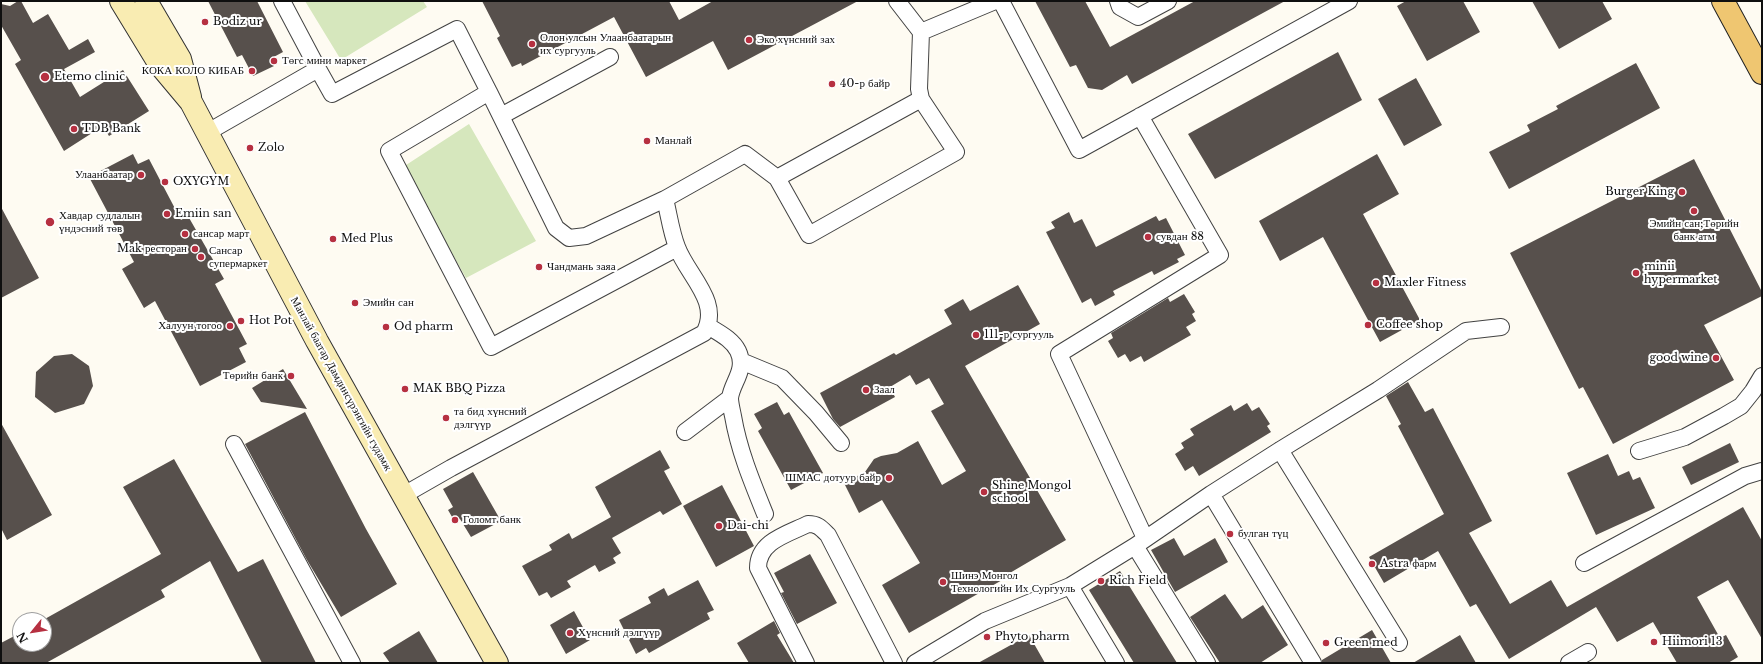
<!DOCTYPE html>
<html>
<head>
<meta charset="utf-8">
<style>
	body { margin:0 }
	#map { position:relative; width:1763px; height:664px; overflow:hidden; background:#fefbf2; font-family:"Libre Baskerville",serif }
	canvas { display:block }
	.frame { position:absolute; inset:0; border:2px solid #0f0f0f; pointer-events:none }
	.north { position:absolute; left:12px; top:612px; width:40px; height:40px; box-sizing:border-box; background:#fff; border:1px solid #9f9f9f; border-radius:50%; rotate:240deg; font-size:11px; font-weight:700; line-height:16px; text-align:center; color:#0f0f0f }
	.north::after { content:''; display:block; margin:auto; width:14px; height:18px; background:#b63041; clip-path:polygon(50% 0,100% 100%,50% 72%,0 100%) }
</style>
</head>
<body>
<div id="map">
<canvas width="1763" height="664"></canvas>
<div class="frame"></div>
<div class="north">N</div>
</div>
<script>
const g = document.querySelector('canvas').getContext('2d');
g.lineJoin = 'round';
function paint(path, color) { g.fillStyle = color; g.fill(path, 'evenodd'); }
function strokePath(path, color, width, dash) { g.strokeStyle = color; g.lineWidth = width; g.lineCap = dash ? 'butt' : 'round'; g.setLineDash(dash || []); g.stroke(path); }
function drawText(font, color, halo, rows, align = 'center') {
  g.font = font + ' "Libre Baskerville",serif'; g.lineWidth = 4; g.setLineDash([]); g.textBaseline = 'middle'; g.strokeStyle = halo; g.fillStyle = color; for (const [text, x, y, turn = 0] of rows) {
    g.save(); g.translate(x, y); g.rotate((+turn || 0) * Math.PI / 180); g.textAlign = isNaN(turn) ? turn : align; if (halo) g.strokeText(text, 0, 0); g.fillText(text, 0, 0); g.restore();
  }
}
paint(new Path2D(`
	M305 1H423L427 7 341 60Z
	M469 124 536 241 466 278 403 167Z`), '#d6e7bd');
paint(new Path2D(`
	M18 1H21L33 23 48 14 69 50 88 39 95 52 64 69 80 97 123 70 149 111 109 136 103 126 64 151 15 64 21 60 1 25V4L10 6Z
	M208 1H257L283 52 270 59 274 66 253 76 242 55 237 57Z
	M482 1H669L679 20 713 1H858L728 70 713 41 646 77 614 17 522 66 521 63 512 67 497 38 500 36Z
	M1035 1H1085L1110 47 1195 1H1285L1132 84 1127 75 1102 90 1088 88 1076 65 1070 67Z
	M1406 1H1463L1480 32 1427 61 1397 6Z
	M1532 1H1602L1612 19 1559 49Z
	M1338 52 1362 100 1215 179 1188 134Z
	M1636 63 1660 108 1509 189 1489 152 1530 131 1527 125 1558 109 1556 106Z
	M1416 78 1442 125 1404 146 1378 99Z
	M133 154 138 164 149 159 181 220 188 216 224 279 215 284 247 344 239 348 246 362 200 386 155 301 144 308 122 269 134 262 89 177Z
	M1377 154 1399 194 1363 214 1420 320 1380 342 1323 237 1280 261 1259 221Z
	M1694 159 1762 292V296L1704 325 1734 380 1613 444 1583 387 1579 389 1510 253Z
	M1 207 39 278 1 298Z
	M1069 212 1074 223 1082 219 1096 247 1156 216 1159 221 1166 218 1185 255 1177 259 1179 262 1154 275 1152 271 1113 291 1115 295 1095 306 1091 298 1082 303 1046 232 1055 228 1051 222Z
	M1018 285 1040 324 965 366 1066 540 1003 577 1004 579 909 633 882 585 920 563 882 500 859 513 844 483 865 472 874 459 881 456 897 453 918 441 942 485 966 471 931 411 944 404 929 378 916 385 910 375 890 387 895 397 840 427 833 419 820 393 894 353 896 355 952 324 944 310 963 299 970 311Z
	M1184 294 1195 312 1192 314 1196 321 1186 327 1191 335 1144 362 1141 356 1130 362 1125 354 1118 358 1108 341 1113 338 1111 333 1168 298 1170 302Z
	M72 354 89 366 93 386 84 404 55 413 35 397 36 372 54 356Z
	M283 369 307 409 261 402 252 388Z
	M1408 382 1425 412 1433 408 1492 521 1469 533 1510 604 1551 580 1567 607 1743 507 1762 541V639L1728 580 1697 597 1720 638 1726 635 1738 657 1728 663H1677L1653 622 1617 642 1596 607 1509 659 1476 604 1470 607 1438 551 1384 583 1369 557 1444 514 1398 426 1401 424 1386 396Z
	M777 402 784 415 789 412 823 473 791 490 758 431 762 428 754 414Z
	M1247 403 1252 411 1259 407 1270 424 1267 426 1271 432 1199 476 1193 466 1185 471 1175 454 1184 448 1181 443 1194 435 1190 429 1231 405 1234 411Z
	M305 412 366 529 397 584 341 617 307 560 245 444Z
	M1 423 52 515 7 540 1 528Z
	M1730 443 1739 462 1691 485 1682 467Z
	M660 450 670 468 664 471 682 504 663 515 660 511 612 538 621 553 613 558 616 563 599 572 595 565 567 581 571 587 551 598 547 592 539 596 522 566 552 550 549 545 569 533 572 539 611 517 595 487Z
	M1608 454 1618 476 1629 471 1633 480 1640 477 1655 508 1596 535 1567 473Z
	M174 459 238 572 263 559 316 663H262L210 561 161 590 165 597 46 663H1V643L20 633V644H44V620H43L161 554 123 487Z
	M473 472 501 521 471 537 460 519 455 522 448 510 453 507 443 489Z
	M722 485 754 546 716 567 683 506Z
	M1174 538 1184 556 1215 538 1228 562 1175 592 1151 550Z
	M810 554 837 603 797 624 781 593 784 592 774 573Z
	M1120 571 1177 663H1134L1089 590Z
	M698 580 714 610 707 613 710 619 649 653 646 648 636 654 619 620 651 603 648 597 664 588 668 596Z
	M1225 594 1242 619 1263 605 1288 645 1260 663H1220L1190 617Z
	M574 611 590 640 566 654 550 625Z
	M774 621 780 633 777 635 794 663H749L737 643Z
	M1372 630 1391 663H1322V660Z
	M419 631 438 663H390L383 653Z
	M1029 635 1045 663H978Z
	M1460 635 1476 663H1413Z`), '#57504c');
const street = new Path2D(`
	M1001 1 1079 150 1349 1
	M1118 1 1120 7 1138 17 1168 1
	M921 32 995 1
	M318 69 332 94 457 29 489 92 389 151 491 347 677 248
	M489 92 556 228 569 238 586 236 665 199
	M501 116 610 57
	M1140 116 1220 255 1059 354 1145 538
	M208 132 318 69 282 1
	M777 178 921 99
	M708 326C719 333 732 339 738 351 747 370 732 382 730 398 730 403 732 411 733 416 739 451 752 482 765 514
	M741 361 782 378 816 413 841 443
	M685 432 730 398
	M234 444 352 663
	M1280 450 1399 643
	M1639 451 1685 437 1724 416 1741 406 1753 391 1762 376
	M1211 494 1313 663
	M402 496 451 468 704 333C722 302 687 275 677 247 671 232 669 215 665 199L745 154 777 178 809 235 956 152 921 99 919 89 921 32 897 1
	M1135 546 1207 663
	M1584 563 1745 476 1762 471
	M1070 586 1116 663
	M806 663 758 568C758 541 788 534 808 524 818 524 821 528 828 535L894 663
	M915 663 985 621 1070 586 1135 546 1211 494 1280 450 1378 390 1466 331 1501 327
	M1569 663 1588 652`);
const secondary = new Path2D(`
	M121 1 160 65 191 102 317 341 497 663
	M146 1 180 59 190 97`);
const primary = new Path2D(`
	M1723 1 1762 73`);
strokePath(street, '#424242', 18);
strokePath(secondary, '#313131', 24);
strokePath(primary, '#202020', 24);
strokePath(street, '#fff', 16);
strokePath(secondary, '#f9ecb2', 22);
strokePath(primary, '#efc671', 22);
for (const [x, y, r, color] of [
	[205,22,4,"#b63041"],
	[749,40,4,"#b63041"],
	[532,44,4,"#b63041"],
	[274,61,4,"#b63041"],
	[252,71,4,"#b63041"],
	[45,77,5,"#b63041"],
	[832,84,4,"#b63041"],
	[74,129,4,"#b63041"],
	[647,141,4,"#b63041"],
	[250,148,4,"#b63041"],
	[141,175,4,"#b63041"],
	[165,182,4,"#b63041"],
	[1682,192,4,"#b63041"],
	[1694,211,4,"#b63041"],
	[167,214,4,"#b63041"],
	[50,222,5,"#b63041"],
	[185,234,4,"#b63041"],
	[1148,237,4,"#b63041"],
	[333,239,4,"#b63041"],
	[195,249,4,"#b63041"],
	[201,257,4,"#b63041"],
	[539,267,4,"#b63041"],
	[1636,273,4,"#b63041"],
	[1376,283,4,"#b63041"],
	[355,303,4,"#b63041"],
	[241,321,4,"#b63041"],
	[1368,325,4,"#b63041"],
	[230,326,4,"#b63041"],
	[386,327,4,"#b63041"],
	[976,335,4,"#b63041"],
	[1716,358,4,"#b63041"],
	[291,376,4,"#b63041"],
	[405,389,4,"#b63041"],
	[866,390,4,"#b63041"],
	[446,418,4,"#b63041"],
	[889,478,4,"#b63041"],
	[984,492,4,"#b63041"],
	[455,520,4,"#b63041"],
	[719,526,4,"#b63041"],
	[1230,534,4,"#b63041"],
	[1372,564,4,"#b63041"],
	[1101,581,4,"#b63041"],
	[943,582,4,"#b63041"],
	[570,633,4,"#b63041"],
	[987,637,4,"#b63041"],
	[1654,642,4,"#b63041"],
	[1326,643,4,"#b63041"]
]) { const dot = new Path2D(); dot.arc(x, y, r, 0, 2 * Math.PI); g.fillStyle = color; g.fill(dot); strokePath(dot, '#fff', 1.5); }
drawText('11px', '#0f0f0f', '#fff', [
	["Bodiz ur",213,22],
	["Олон улсын Улаанбаатарын",540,38],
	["их сургууль",540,51],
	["Эко хүнсний зах",757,40],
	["Төгс мини маркет",282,61],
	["КОКА КОЛО КИБАБ",244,71,"right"],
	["Etemo clinic",54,77],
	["40-р байр",840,84],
	["TDB Bank",82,129],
	["Манлай",655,141],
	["Zolo",258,148],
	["Улаанбаатар",133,175,"right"],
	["OXYGYM",173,182],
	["Burger King",1674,192,"right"],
	["Emiin san",175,214],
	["Хавдар судлалын",59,216],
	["үндэсний төв",59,229],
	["Эмийн сан;Төрийн",1694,224,"center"],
	["банк атм",1694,237,"center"],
	["сансар март",193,234],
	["сувдан 88",1156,237],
	["Med Plus",341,239],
	["Mak ресторан",187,249,"right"],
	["Сансар",209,251],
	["супермаркет",209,264],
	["Чандмань заяа",547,267],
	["minii",1644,267],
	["hypermarket",1644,280],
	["Maxler Fitness",1384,283],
	["Эмийн сан",363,303],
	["Hot Pot",249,321],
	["Coffee shop",1376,325],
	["Халуун тогоо",222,326,"right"],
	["Od pharm",394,327],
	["111-р сургууль",984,335],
	["good wine",1708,358,"right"],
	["Төрийн банк",283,376,"right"],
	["MAK BBQ Pizza",413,389],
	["Заал",874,390],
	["та бид хүнсний",454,412],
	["дэлгүүр",454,425],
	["ШМАС дотуур байр",881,478,"right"],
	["Shine Mongol",992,486],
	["school",992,499],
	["Голомт банк",463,520],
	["Dai-chi",727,526],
	["булган түц",1238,534],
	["Astra фарм",1380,564],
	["Шинэ Монгол",951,576],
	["Технологийн Их Сургууль",951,589],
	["Rich Field",1109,581],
	["Хүнсний дэлгүүр",578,633],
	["Phyto pharm",995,637],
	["Hiimori 13",1662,642],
	["Green med",1334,643]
], 'left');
drawText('11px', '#0f0f0f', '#fff', [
	["Манлай баатар Дамдинсүрэнгийн гудамж",341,384,61]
]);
</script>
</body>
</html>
